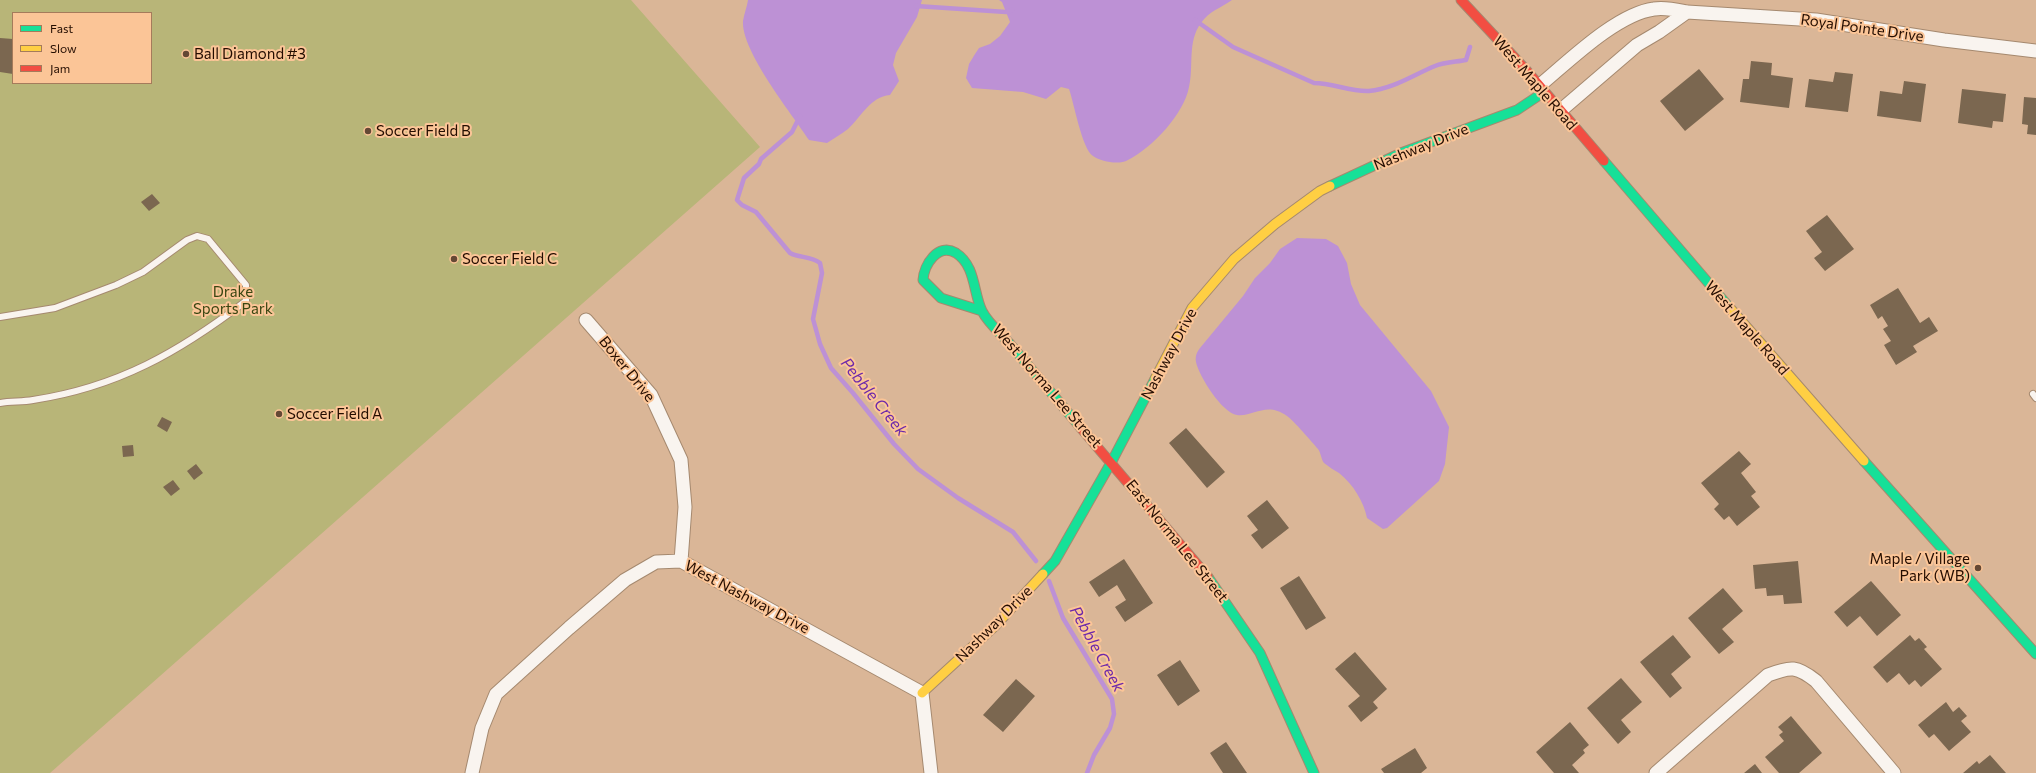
<!DOCTYPE html>
<html>
<head>
<meta charset="utf-8">
<style>
	body { margin:0 }
	#map { position:relative; width:2036px; height:773px; overflow:hidden; background:#dab697; font-family:Commissioner,sans-serif }
	canvas { display:block }
	.legend { position:absolute; left:12px; top:12px; width:140px; height:72px; box-sizing:border-box; background:#fbc597; border:1px solid #a57b5b; margin:0; padding:5px 7px; list-style:none; font-size:12px; color:#240d00 }
	.legend li { display:flex; align-items:center; gap:8px; height:20px }
	.legend b { width:20px; border:1px solid #a57b5b }
</style>
</head>
<body>
<div id="map">
<canvas width="2036" height="773"></canvas>
<ul class="legend">
<li><b style="height:5px;background:#16e098"></b>Fast</li>
<li><b style="height:5px;background:#ffcf43"></b>Slow</li>
<li><b style="height:5px;background:#f24e42"></b>Jam</li>
</ul>
</div>
<script>
const g = document.querySelector('canvas').getContext('2d');
g.lineJoin = 'round';
function paint(path, color) { g.fillStyle = color; g.fill(path, 'evenodd'); }
function strokePath(path, color, width, dash) { g.strokeStyle = color; g.lineWidth = width; g.lineCap = dash ? 'butt' : 'round'; g.setLineDash(dash || []); g.stroke(path); }
function drawText(font, color, halo, rows, align = 'center') {
  g.font = font + ' Commissioner,sans-serif'; g.lineWidth = 4; g.setLineDash([]); g.textBaseline = 'middle'; g.strokeStyle = halo; g.fillStyle = color; for (const [text, x, y, turn = 0] of rows) {
    g.save(); g.translate(x, y); g.rotate((+turn || 0) * Math.PI / 180); g.textAlign = isNaN(turn) ? turn : align; if (halo) g.strokeText(text, 0, 0); g.fillText(text, 0, 0); g.restore();
  }
}
paint(new Path2D(`
	M0 0H631L760 147 50 773H0ZM13 13H151V83H13Z`), '#b8b578');
paint(new Path2D(`
	M748 0H922L917 17 896 53 893 65 899 81 890 95C870 97 862 116 848 129 842 134 834 138 827 143L809 140C792 114 741 51 743 21 744 14 747 7 748 0Z
	M999 0H1232C1221 8 1209 11 1201 23 1187 42 1194 66 1189 87 1184 114 1152 148 1128 160 1119 165 1102 162 1093 156 1082 149 1074 103 1069 89L1061 87 1046 99 1023 92 972 88 966 78 969 64 975 54 979 48 990 44 1000 36 1010 22 1002 2Z
	M1297 238 1326 239 1338 246 1347 263 1351 284 1360 305 1431 391 1449 427 1445 464 1439 481 1387 528 1383 529 1367 518C1364 502 1353 484 1339 473 1334 470 1329 467 1324 463 1321 459 1321 453 1318 449 1313 443 1293 420 1287 416 1266 401 1254 417 1237 415 1222 413 1199 376 1196 362 1195 356 1197 352 1200 348L1243 296 1255 278 1270 263 1280 249Z`), '#bd91d5');
strokePath(new Path2D(`
	M916 6 1006 12 1012 10
	M1195 20 1233 47 1314 83C1333 83 1350 92 1369 91 1393 89 1413 75 1435 66 1445 62 1456 62 1466 60L1470 47
	M800 116 792 132 761 159 759 164 744 178 737 200 742 205 756 212 790 253C799 258 811 256 820 263L822 273 813 319 820 344 831 368 853 393 894 444 918 469 958 498 1013 532 1036 561
	M1049 581 1063 618 1112 699 1114 714 1110 728 1094 755 1087 773`), '#bd91d5', 4.5);
paint(new Path2D(`
	M0 38 13 39V74L0 72Z
	M1751 61 1772 63 1771 75 1793 78 1789 108 1740 102 1743 79H1749Z
	M1699 69 1724 99 1685 131 1660 101Z
	M1835 72 1853 74 1848 112 1805 107 1809 79 1833 82Z
	M1904 81 1926 84 1921 122 1877 116 1880 91 1902 94Z
	M1962 89 2006 94 2003 122 1993 121 1992 128 1958 123Z
	M2024 97 2036 98V135L2027 134 2028 125 2022 124Z
	M152 194 160 203 149 211 141 202Z
	M1827 215 1854 249 1825 271 1814 258 1822 252 1806 231Z
	M1898 288 1920 323 1929 317 1938 331 1913 346 1917 352 1896 365 1884 345 1891 341 1883 329 1888 326 1882 316 1878 319 1870 305Z
	M162 417 172 422 167 432 157 426Z
	M1186 428 1225 472 1207 488 1169 443Z
	M133 445 134 456 123 457 122 446Z
	M1739 451 1751 464 1741 473 1756 492 1751 496 1760 507 1737 526 1729 516 1724 520 1714 509 1719 504 1701 483Z
	M196 464 203 473 194 480 187 471Z
	M173 480 180 489 171 496 163 487Z
	M1267 500 1289 528 1262 549 1251 535 1258 530 1247 516Z
	M1124 559 1153 603 1125 622 1115 607 1126 600 1117 585 1099 597 1089 582Z
	M1798 561 1802 603 1784 604 1783 595 1767 596 1766 588 1755 589 1753 565Z
	M1299 576 1326 618 1306 630 1280 588Z
	M1871 581 1901 615 1877 636 1860 616 1847 627 1834 612Z
	M1723 588 1743 611 1722 629 1734 642 1719 654 1688 618Z
	M1673 635 1691 657 1671 674 1682 688 1670 698 1640 662Z
	M1910 635 1915 641 1919 638 1927 647 1924 649 1942 669 1921 687 1915 680 1909 685 1899 673 1887 683 1873 667Z
	M1355 652 1387 689 1373 702 1378 708 1361 722 1348 706 1360 696 1335 669Z
	M1180 660 1200 691 1178 706 1157 675Z
	M1621 678 1642 702 1621 720 1631 732 1618 744 1587 708Z
	M1016 679 1035 696 1003 732 983 715Z
	M1946 702 1953 712 1959 707 1967 716 1961 721 1971 732 1949 751 1934 734 1929 738 1918 725Z
	M1791 716 1822 753 1799 773H1779L1765 757 1784 741 1779 735 1783 732 1778 727Z
	M1570 722 1589 745 1583 750 1585 753 1572 765 1579 773H1554L1536 752Z
	M1226 742 1247 773H1223L1210 753Z
	M1415 748 1427 768 1421 773H1384L1381 769Z
	M1990 755 2006 773H1963L1977 761 1979 764Z
	M1755 764 1762 773H1744Z`), '#7b6750');
const lane = new Path2D(`
	M0 317 55 308 116 285 143 272 187 240 197 236 208 239 246 285V301C179 352 118 387 33 400 22 402 11 401 0 403
	M2033 394 2036 398`);
const street = new Path2D(`
	M1687 12 1816 20 1944 40 2036 51
	M1539 86C1567 63 1616 14 1654 9 1665 7 1677 10 1687 12L1659 32 1637 45 1560 111
	M586 320 651 395 681 460 685 507 681 561
	M472 773 482 728 496 694 569 628 625 580 656 562 681 561 922 693 931 773
	M1656 773 1768 675C1791 666 1797 666 1816 681L1894 773`);
const fast = new Path2D(`
	M1604 161 1729 307
	M1330 186 1401 153 1517 110 1544 92
	M982 311 941 298 923 280C924 265 938 242 956 253 976 266 973 293 982 311 988 323 1001 334 1010 344 1034 372 1057 400 1081 428
	M1864 461 2036 654
	M1043 574 1055 561 1112 461 1155 379
	M1208 577 1260 653 1314 773`);
const slow = new Path2D(`
	M1729 307 1864 461
	M1155 379 1192 308 1234 259 1275 224 1320 191 1330 186
	M922 693 995 626 1043 574`);
const jam = new Path2D(`
	M1461 0 1527 71 1604 161
	M1081 428 1208 577`);
strokePath(lane, '#a5896f', 8);
strokePath(street, '#a5896f', 15);
strokePath(fast, '#a5896f', 11);
strokePath(slow, '#a5896f', 11);
strokePath(jam, '#a5896f', 11);
strokePath(lane, '#f9f4ef', 6);
strokePath(street, '#f9f4ef', 13);
strokePath(fast, '#16e098', 9);
strokePath(slow, '#ffcf43', 9);
strokePath(jam, '#f24e42', 9);
for (const [x, y, r, color] of [
	[186,54,4,"#644835"],
	[368,131,4,"#644835"],
	[454,259,4,"#644835"],
	[279,414,4,"#644835"],
	[1978,568,4,"#644835"]
]) { const dot = new Path2D(); dot.arc(x, y, r, 0, 2 * Math.PI); g.fillStyle = color; g.fill(dot); strokePath(dot, '#fbc597', 1.5); }
drawText('15px', '#240d00', '#fbc597', [
	["Royal Pointe Drive",1862,28,8],
	["West Maple Road",1535,83,49],
	["Nashway Drive",1421,147,-22],
	["West Maple Road",1747,328,49],
	["Nashway Drive",1169,354,-62],
	["Boxer Drive",627,369,51],
	["West Norma Lee Street",1047,386,49],
	["East Norma Lee Street",1177,541,51],
	["West Nashway Drive",747,597,28],
	["Nashway Drive",994,624,-45]
]);
drawText('15px', '#240d00', '#fbc597', [
	["Ball Diamond #3",194,54],
	["Soccer Field B",376,131],
	["Soccer Field C",462,259],
	["Soccer Field A",287,414],
	["Maple / Village",1970,559,"right"],
	["Park (WB)",1970,576,"right"]
], 'left');
drawText('15px', '#394611', '#fbc597', [
	["Drake",233,292],
	["Sports Park",233,309]
]);
drawText('italic 16px', '#6b28aa', '#fbc597', [
	["Pebble Creek",874,397,51],
	["Pebble Creek",1097,649,61]
]);
</script>
</body>
</html>
